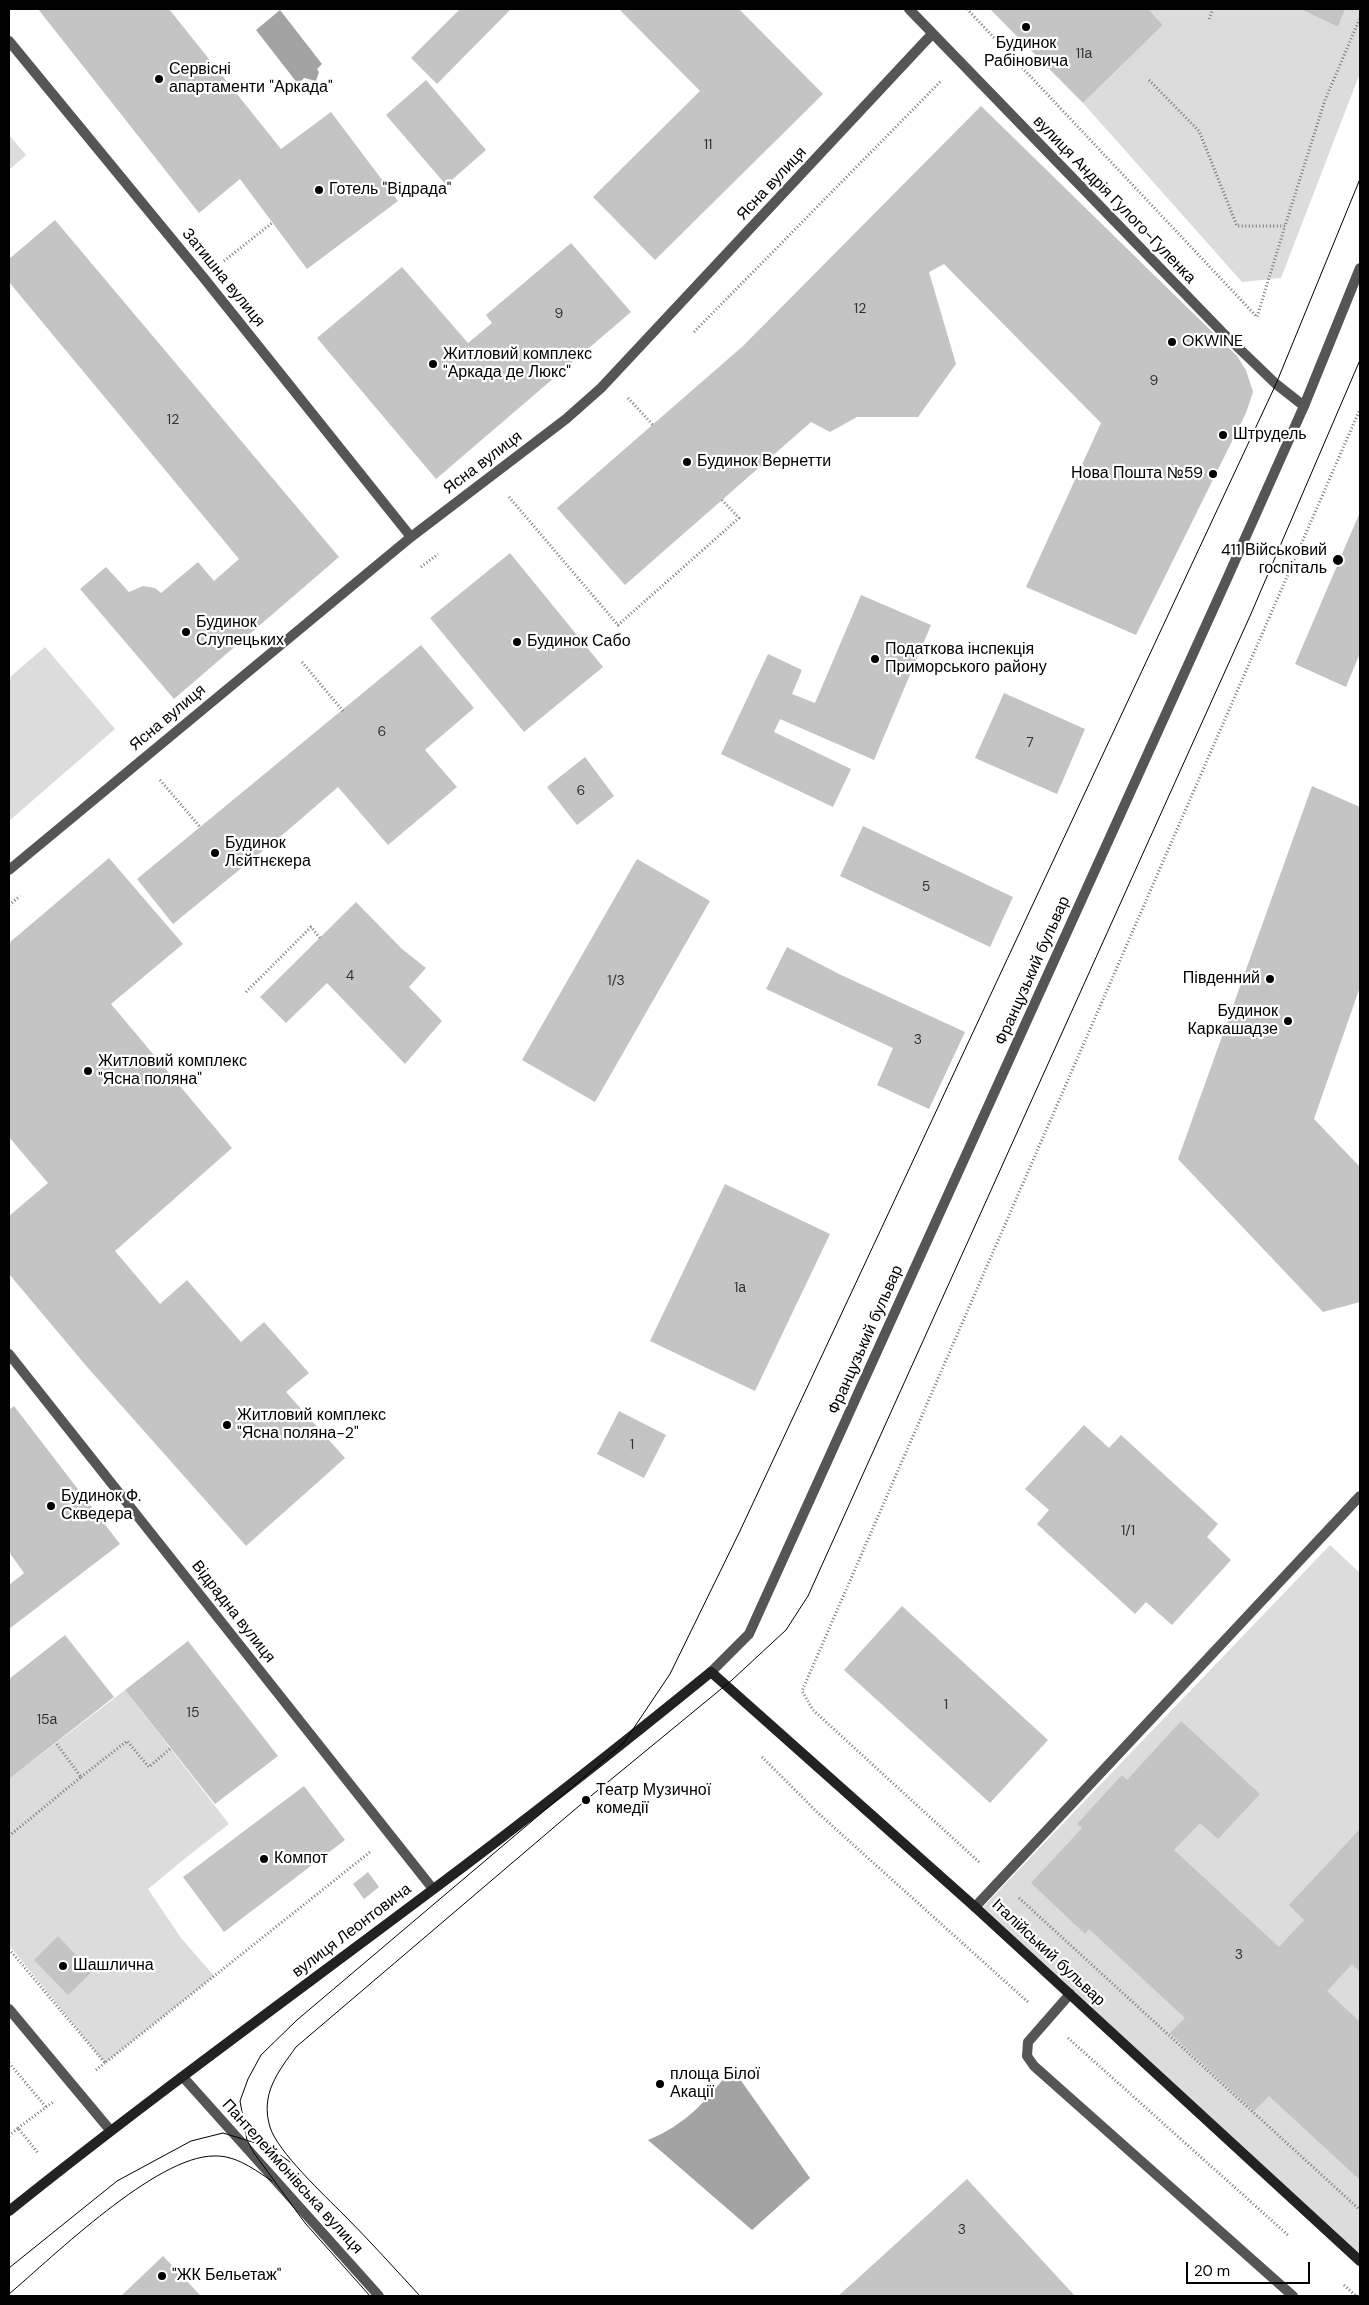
<!DOCTYPE html>
<html>
<head>
<meta charset="utf-8">
<style>
	body { margin:0 }
	#map { position:relative; width:1369px; height:2305px; overflow:hidden; background:#fff; font-family:"DM Sans",sans-serif }
	canvas { display:block }
	.frame { position:absolute; inset:0; border:10px solid #000; pointer-events:none }
	.scale { position:absolute; left:1186px; top:2262px; width:124px; height:22px; box-sizing:border-box; border:2px solid #000; border-top:0; padding-left:6px; font-size:15px; line-height:18px; white-space:nowrap; color:#000; -webkit-text-stroke:4px #fff; paint-order:stroke }
</style>
</head>
<body>
<div id="map">
<canvas width="1369" height="2305"></canvas>
<div class="frame"></div>
<div class="scale">20 m</div>
</div>
<script>
const g = document.querySelector('canvas').getContext('2d');
g.lineJoin = 'round';
function paint(path, color) { g.fillStyle = color; g.fill(path, 'evenodd'); }
function strokePath(path, color, width, dash) { g.strokeStyle = color; g.lineWidth = width; g.lineCap = dash ? 'butt' : 'round'; g.setLineDash(dash || []); g.stroke(path); }
function drawText(font, color, halo, rows, align = 'center') {
  g.font = font + ' "DM Sans",sans-serif'; g.lineWidth = 4.5; g.setLineDash([]); g.textBaseline = 'middle'; g.strokeStyle = halo; g.fillStyle = color; for (const [text, x, y, turn = 0] of rows) {
    g.save(); g.translate(x, y); g.rotate((+turn || 0) * Math.PI / 180); g.textAlign = isNaN(turn) ? turn : align; if (halo) g.strokeText(text, 0, 0); g.fillText(text, 0, 0); g.restore();
  }
}
paint(new Path2D(`
	M1148 9H1300L1338 27 1345 9H1360V73L1281 278 1242 282 1083 103 1163 25Z
	M9 135 26 155 9 170Z
	M45 647 115 729 9 821V678Z
	M1330 1545 1360 1573V2256L983 1907Z
	M125 1690 229 1824 188 1856 148 1889 181 1938 214 1976 105 2063 9 1945V1779Z`), '#dcdcdc');
paint(new Path2D(`
	M280 10 322 64 317 69 319 72 316 81 304 78 298 84 256 30Z
	M732 2068 810 2178 752 2230 648 2140C687 2124 706 2101 732 2068Z`), '#a3a3a3');
paint(new Path2D(`
	M38 9H169L281 149 331 112 398 201 307 269 240 179 199 213Z
	M460 9H511L437 84 411 58Z
	M619 9H739L823 94 655 260 593 197 700 91Z
	M990 9H1148L1163 25 1083 103Z
	M1300 9H1345L1338 27Z
	M426 80 486 150 446 185 386 115Z
	M981 106 1237 356 1246 370 1253 392 1246 413 1136 635 1026 587 1101 423 944 264 929 272 956 364 918 417H857L830 432 811 422 625 585 557 508 743 346Z
	M55 220 339 557 174 699 80 589 106 567 129 592 143 586 155 588 161 593 198 562 214 581 239 559 9 282V259Z
	M571 243 631 312 436 479 317 338 402 267 468 343 492 323 486 315Z
	M1360 512V653L1346 687 1295 664Z
	M510 553 603 667 524 732 430 618Z
	M861 595 931 625 874 760 780 719 774 732 851 769 833 807 721 754 768 654 802 670 792 694 815 703Z
	M421 645 474 708 425 750 457 787 388 845 338 787 287 831 173 924 137 879Z
	M1004 693 1085 729 1057 794 975 758Z
	M585 757 614 796 577 825 547 787Z
	M1312 786 1360 807V987L1314 1119 1360 1167V1302L1323 1312 1178 1159Z
	M863 826 1013 897 990 947 840 876Z
	M109 858 183 944 111 1004 232 1148 115 1251 160 1304 187 1280 241 1342 264 1322 309 1373 286 1392 345 1458 246 1546 88 1368 9 1274V1216L48 1183 9 1137V943Z
	M637 859 710 901 595 1102 522 1060Z
	M356 902 402 949 426 968 409 987 442 1021 405 1064 327 983 286 1023 260 997Z
	M787 947 841 975 965 1032 929 1109 877 1085 893 1048 766 989Z
	M725 1184 830 1234 755 1391 650 1341Z
	M14 1406 120 1544 9 1629V1585L24 1573 9 1552V1410Z
	M619 1411 666 1435 644 1478 597 1454Z
	M1084 1425 1109 1448 1121 1435 1218 1524 1207 1537 1231 1560 1172 1625 1146 1602 1135 1614 1037 1524 1049 1510 1025 1489Z
	M902 1606 1048 1740 990 1803 844 1670Z
	M65 1635 114 1697 9 1779V1679Z
	M188 1641 278 1756 215 1804 125 1690Z
	M1181 1721 1260 1794 1218 1839 1200 1823 1174 1850 1279 1947 1304 1920 1289 1905 1360 1829V1972L1352 1964 1327 1991 1360 2022V2180L1269 2096 1254 2111 1170 2033 1185 2018 1089 1929 1085 1934 1031 1883 1082 1828 1077 1824 1122 1775 1127 1780Z
	M304 1786 345 1840 224 1932 183 1877Z
	M368 1872 379 1887 364 1899 353 1884Z
	M58 1936 92 1972 68 1995 34 1960Z
	M967 2179 1075 2296H838L855 2281Z
	M163 2256 201 2296H121Z`), '#c4c4c4');
strokePath(new Path2D(`
	M967 9 1257 317 1285 226
	M1209 19 1213 9
	M1149 80 1199 131 1237 226H1285L1325 100 1360 18
	M224 261 272 223
	M694 332 942 80
	M628 398 653 425
	M509 497 618 625 739 518 722 500
	M421 567 438 554
	M302 662 343 711
	M160 780 201 828
	M9 905 20 896
	M246 992 311 927 320 938
	M762 1757 818 1813 1028 2002
	M81 1777 127 1741 149 1767 171 1748
	M9 1836 81 1777 56 1743
	M979 1862 813 1710 802 1691 1360 409
	M1019 1898 1360 2210
	M9 1949 105 2063 370 1852
	M1068 2038 1289 2236
	M9 2063 46 2107
	M96 2070 105 2063
	M18 2128 53 2102
	M9 2136 18 2128 38 2153
	M1344 2285 1356 2296`), '#777', 3, [1, 2.5]);
strokePath(new Path2D(`
	M975 1907 1360 1496
	M1070 1994 1028 2042 1027 2056 1034 2066 1293 2296`), '#555', 10);
strokePath(new Path2D(`
	M909 9 1222 332 1276 384 1304 406
	M9 41 203 277 411 537
	M9 870 411 537 566 419 601 388 932 34
	M9 1354 433 1889
	M9 2009 110 2130`), '#555', 10);
strokePath(new Path2D(`
	M711 1672 749 1634 1226 581 1304 406 1360 268
	M183 2077 379 2296`), '#555', 10);
strokePath(new Path2D(`
	M9 2211C146 2101 290 1997 431 1891 526 1820 619 1747 711 1672L975 1907 1360 2261`), '#222', 10);
strokePath(new Path2D(`
	M9 2268 117 2181 191 2141 223 2133 269 2147 290 2162
	M9 2294C54 2256 156 2156 214 2156 236 2155 255 2170 272 2181
	M370 2296 305 2223 254 2153 247 2140 240 2101 248 2079 261 2055 297 2020 623 1744 670 1674 739 1533 1276 384 1360 179
	M420 2296C395 2269 370 2241 344 2215 325 2196 277 2151 270 2127 260 2094 278 2072 296 2047L586 1800 732 1680 786 1630 808 1596 1250 616 1360 360`), '#000', 1);
for (const [x, y, r, color] of [
	[1026,27,5,"#000"],
	[159,79,5,"#000"],
	[319,190,5,"#000"],
	[1172,342,5,"#000"],
	[433,364,5,"#000"],
	[1223,435,5,"#000"],
	[687,462,5,"#000"],
	[1213,474,5,"#000"],
	[1338,560,6,"#000"],
	[186,632,5,"#000"],
	[517,642,5,"#000"],
	[875,659,5,"#000"],
	[215,853,5,"#000"],
	[1270,979,5,"#000"],
	[1288,1021,5,"#000"],
	[88,1071,5,"#000"],
	[227,1425,5,"#000"],
	[51,1506,5,"#000"],
	[586,1800,5,"#000"],
	[264,1859,5,"#000"],
	[63,1966,5,"#000"],
	[660,2084,5,"#000"],
	[162,2276,5,"#000"]
]) { const dot = new Path2D(); dot.arc(x, y, r, 0, 2 * Math.PI); g.fillStyle = color; g.fill(dot); strokePath(dot, '#fff', 2); }
drawText('14px', '#313131', null, [
	["11а",1084,54],
	["11",708,145],
	["12",860,309],
	["9",559,314],
	["9",1154,381],
	["12",173,420],
	["6",382,732],
	["7",1030,743],
	["6",581,791],
	["5",926,887],
	["4",350,976],
	["1/3",616,981],
	["3",918,1040],
	["1а",740,1288],
	["1",632,1445],
	["1/1",1128,1531],
	["1",946,1705],
	["15",193,1713],
	["15а",47,1720],
	["3",1239,1955],
	["3",962,2230]
]);
drawText('16px', '#000', '#fff', [
	["Будинок",1026,44,"center"],
	["Рабіновича",1026,62,"center"],
	["Сервісні",169,70],
	["апартаменти \"Аркада\"",169,88],
	["Готель \"Відрада\"",329,190],
	["OKWINE",1182,342],
	["Житловий комплекс",443,355],
	["\"Аркада де Люкс\"",443,373],
	["Штрудель",1233,435],
	["Будинок Вернетти",697,462],
	["Нова Пошта №59",1203,474,"right"],
	["411 Військовий",1327,551,"right"],
	["госпіталь",1327,569,"right"],
	["Будинок",196,623],
	["Слупецьких",196,641],
	["Будинок Сабо",527,642],
	["Податкова інспекція",885,650],
	["Приморського району",885,668],
	["Будинок",225,844],
	["Лєйтнєкера",225,862],
	["Південний",1260,979,"right"],
	["Будинок",1278,1012,"right"],
	["Каркашадзе",1278,1030,"right"],
	["Житловий комплекс",98,1062],
	["\"Ясна поляна\"",98,1080],
	["Житловий комплекс",237,1416],
	["\"Ясна поляна-2\"",237,1434],
	["Будинок Ф.",61,1497],
	["Скведера",61,1515],
	["Театр Музичної",596,1791],
	["комедії",596,1809],
	["Компот",274,1859],
	["Шашлична",73,1966],
	["площа Білої",670,2075],
	["Акації",670,2093],
	["\"ЖК Бельетаж\"",172,2276]
], 'left');
drawText('16px', '#000', '#fff', [
	["Ясна вулиця",772,184,-47],
	["вулиця Андрія Гулого-Гуленка",1114,200,46],
	["Затишна вулиця",223,278,51],
	["Ясна вулиця",483,463,-37],
	["Ясна вулиця",168,718,-40],
	["Французький бульвар",1033,971,-66],
	["Французький бульвар",866,1340,-66],
	["Відрадна вулиця",233,1612,52],
	["вулиця Леонтовича",352,1931,-37],
	["Італійський бульвар",1048,1953,43],
	["Пантелеймонівська вулиця",292,2177,48]
]);
</script>
</body>
</html>
